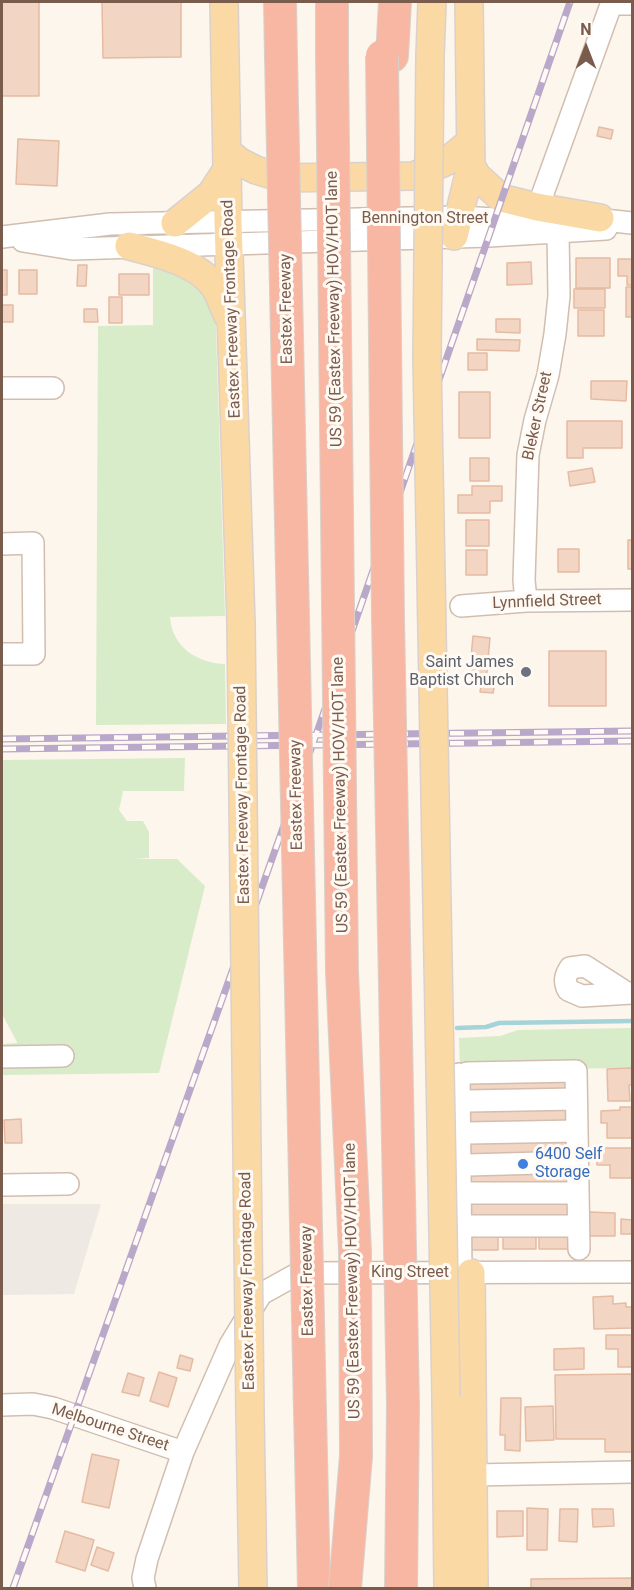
<!DOCTYPE html>
<html>
<head>
<meta charset="utf-8">
<style>
	body { margin:0 }
	#map { position:relative; width:634px; height:1590px; overflow:hidden; background:#fdf6ec; font-family:Roboto,sans-serif }
	canvas { display:block }
	.frame { position:absolute; inset:0; border:3px solid #7a5c4d; pointer-events:none }
	.north { position:absolute; left:556px; top:18px; width:60px; height:60px; -webkit-text-stroke:4px #fffaf3; paint-order:stroke; rotate:0deg; font-size:16px; font-weight:700; line-height:24px; text-align:center; color:#7a5c4d }
	.north::after { content:''; display:block; margin:auto; width:21px; height:27px; background:#7a5c4d; clip-path:polygon(50% 0,100% 100%,50% 72%,0 100%) }
</style>
</head>
<body>
<div id="map">
<canvas width="634" height="1590"></canvas>
<div class="frame"></div>
<div class="north">N</div>
</div>
<script>
const g = document.querySelector('canvas').getContext('2d');
g.lineJoin = 'round';
function paint(path, color) { g.fillStyle = color; g.fill(path, 'evenodd'); }
function strokePath(path, color, width, dash) { g.strokeStyle = color; g.lineWidth = width; g.lineCap = dash ? 'butt' : 'round'; g.setLineDash(dash || []); g.stroke(path); }
function drawText(font, color, halo, rows, align = 'center') {
  g.font = font + ' Roboto,sans-serif'; g.lineWidth = 6; g.setLineDash([]); g.textBaseline = 'middle'; g.strokeStyle = halo; g.fillStyle = color; for (const [text, x, y, turn = 0] of rows) {
    g.save(); g.translate(x, y); g.rotate((+turn || 0) * Math.PI / 180); g.textAlign = isNaN(turn) ? turn : align; if (halo) g.strokeText(text, 0, 0); g.fillText(text, 0, 0); g.restore();
  }
}
paint(new Path2D(`
	M2 1204H101L74 1294 2 1295Z`), '#efe9e4');
paint(new Path2D(`
	M153 263H167L215 298 225 616 170 617C172 647 197 663 225 664L226 724 96 725 98 326 153 325Z
	M185 758 184 791H123L119 810 127 821H143L149 832V858L133 859H177L205 886 159 1073 2 1075V1044L17 1043V1042L2 1014V760Z
	M632 1028V1068L460 1070 459 1038 500 1036 518 1030Z`), '#d8ecc9');
strokePath(new Path2D(`
	M457 1028 486 1027 499 1023 632 1021`), '#a5d3da', 4.5);
const building = new Path2D(`
	M2 2H39V96H2Z
	M102 2H181V57L103 58Z
	M599 127 613 130 611 139 597 136Z
	M18 139 59 141 57 186 16 184Z
	M576 258H610V288H576Z
	M618 259H632V285H627V276H618Z
	M531 262 532 284 507 285V263Z
	M78 265H87L86 286H77Z
	M2 270H7V295H2Z
	M19 270H37V294H19Z
	M119 274H149V295H119Z
	M626 287H632V317H626Z
	M574 289H605V308H574Z
	M109 297H122V323H109Z
	M2 305H13V322H2Z
	M84 309H97L98 322H84Z
	M578 310H604V336H578Z
	M496 319H520V333L496 332Z
	M477 339 520 340 519 351 477 350Z
	M468 353H487V370H468Z
	M591 381H627L626 401 591 399Z
	M459 392H490V438H459Z
	M567 421H622V448H583V458H567Z
	M470 458H489V481H470Z
	M592 468 595 482 570 486 568 472Z
	M472 486H502V501H490V513H458V495H472Z
	M466 520H489V546H466Z
	M628 540H632V569H628Z
	M558 549H579V572H558Z
	M466 550H487V575H466Z
	M473 636 490 638 486 682 495 683 493 693 480 692 482 680 469 678Z
	M549 651H606V706H549Z
	M632 1068V1085H629L630 1101H608L607 1069Z
	M569 1076V1093L466 1094V1077Z
	M465 1107 570 1108V1126H465Z
	M620 1107H632V1138H607V1123H601V1111L620 1110Z
	M21 1119 22 1143H5L4 1120Z
	M571 1138V1156L467 1158V1140Z
	M596 1148H632V1178H610V1165H597Z
	M572 1170V1187L468 1189 467 1172Z
	M570 1202V1220L468 1221V1204Z
	M589 1212 615 1213V1236H589Z
	M621 1219 632 1220V1234H621Z
	M539 1234H573V1249H539Z
	M503 1235H536V1249H503Z
	M467 1236H498V1250H467Z
	M613 1296V1304L626 1303V1307H632V1328L594 1329 593 1297Z
	M606 1335H632V1367H618V1349H606Z
	M584 1348V1369L554 1370V1349Z
	M180 1355 193 1359 190 1371 177 1368Z
	M159 1372 177 1378 168 1407 150 1401Z
	M128 1373 144 1378 139 1396 122 1392Z
	M632 1374V1452H605V1439H556L555 1375Z
	M501 1398H521L520 1451 505 1450V1435H500Z
	M553 1406 554 1440 526 1441 525 1407Z
	M92 1454 119 1460 109 1508 82 1502Z
	M527 1508 548 1509 547 1550H527Z
	M560 1509H578L577 1542 559 1541Z
	M592 1509H613L614 1526 593 1527Z
	M497 1511H523V1536L497 1537Z
	M65 1531 94 1540 85 1571 56 1562Z
	M97 1547 114 1553 108 1571 91 1565Z
	M632 1578V1588H531V1579Z`);
paint(building, '#f3d5c3');
strokePath(building, '#e6bba3', 1.5);
const minor = new Path2D(`
	M611 4H632
	M534 218 612 2
	M585 218 632 223
	M2 237 110 224 459 217 495 219 554 218
	M23 241 72 249 489 236 606 229
	M2 388H53
	M2 544 33 543 34 654H2
	M526 601 524 580 528 455 535 420 548 375 555 334 559 296 558 231
	M461 606 526 601 632 600
	M627 993 585 966 570 968C565 976 564 981 568 990L582 996 632 993
	M2 1057 63 1056
	M467 1073 576 1071 579 1249
	M459 1074 461 1272
	M468 1101 576 1099
	M468 1133 577 1131
	M468 1165 577 1162
	M2 1185 68 1184
	M461 1193H578
	M461 1226H578
	M2 1405 33 1404 53 1408 183 1452
	M473 1475 632 1472
	M145 1588 143 1578 147 1559 183 1452 230 1345 261 1294 299 1273 632 1272`);
const major = new Path2D(`
	M224 2 228 222 241 623
	M430 56 432 2
	M228 152 240 162 256 170 282 178 414 176 447 161 469 143
	M471 166 477 176 501 198 537 207 600 218
	M175 223 211 194 228 168
	M454 236 471 166 469 2
	M129 246C156 253 197 262 214 286 220 295 223 306 228 316
	M471 1273 474 1588
	M446 1397 448 1588
	M250 1414 253 1588`);
const highway = new Path2D(`
	M280 2 281 57
	M332 2V56
	M392 56 395 2
	M310 1411 314 1588
	M401 1588 403 1406`);
strokePath(minor, '#d1beb0', 24);
strokePath(major, '#dad1cd', 30);
strokePath(highway, '#dad1cd', 34);
strokePath(minor, '#fff', 21);
strokePath(major, '#fbd9a5', 27);
strokePath(highway, '#f7b7a3', 32);
const rail = new Path2D(`
	M2 739 632 731
	M2 749 632 741
	M13 1588 316 735 570 2`);
strokePath(rail, '#b9a8c9', 7);
strokePath(rail, '#fffaf3', 4.5, [14]);
const majorBridge = new Path2D(`
	M430 56 427 358 446 1397
	M241 623 250 1414`);
const highwayBridge = new Path2D(`
	M332 56 342 972 355 1252 356 1456 345 1588
	M382 56 388 619 403 1406
	M281 57 310 1411`);
strokePath(majorBridge, '#dad1cd', 30, []);
strokePath(highwayBridge, '#dad1cd', 34, []);
strokePath(majorBridge, '#fbd9a5', 27);
strokePath(highwayBridge, '#f7b7a3', 32);
for (const [x, y, r, color] of [
	[526,672,6,"#6b7280"],
	[523,1164,6,"#3f7fe0"]
]) { const dot = new Path2D(); dot.arc(x, y, r, 0, 2 * Math.PI); g.fillStyle = color; g.fill(dot); strokePath(dot, '#fffaf3', 2); }
drawText('16px', '#7a5c4d', '#fffaf3', [
	["Bennington Street",425,219],
	["Eastex Freeway Frontage Road",232,309,-92],
	["Eastex Freeway",287,309,-91],
	["US 59 (Eastex Freeway) HOV/HOT lane",335,309,-91],
	["Bleker Street",538,416,-78],
	["Lynnfield Street",547,602,-2],
	["Eastex Freeway Frontage Road",243,795,-91],
	["Eastex Freeway",297,795,-91],
	["US 59 (Eastex Freeway) HOV/HOT lane",341,795,-91],
	["King Street",410,1273],
	["Eastex Freeway Frontage Road",248,1281,-91],
	["Eastex Freeway",308,1281,-91],
	["US 59 (Eastex Freeway) HOV/HOT lane",353,1281,-91],
	["Melbourne Street",110,1428,18]
]);
drawText('16px', '#5b616d', '#fffaf3', [
	["Saint James",514,663],
	["Baptist Church",514,681]
], 'right');
drawText('16px', '#366cbe', '#fffaf3', [
	["6400 Self",535,1155],
	["Storage",535,1173]
], 'left');
</script>
</body>
</html>
